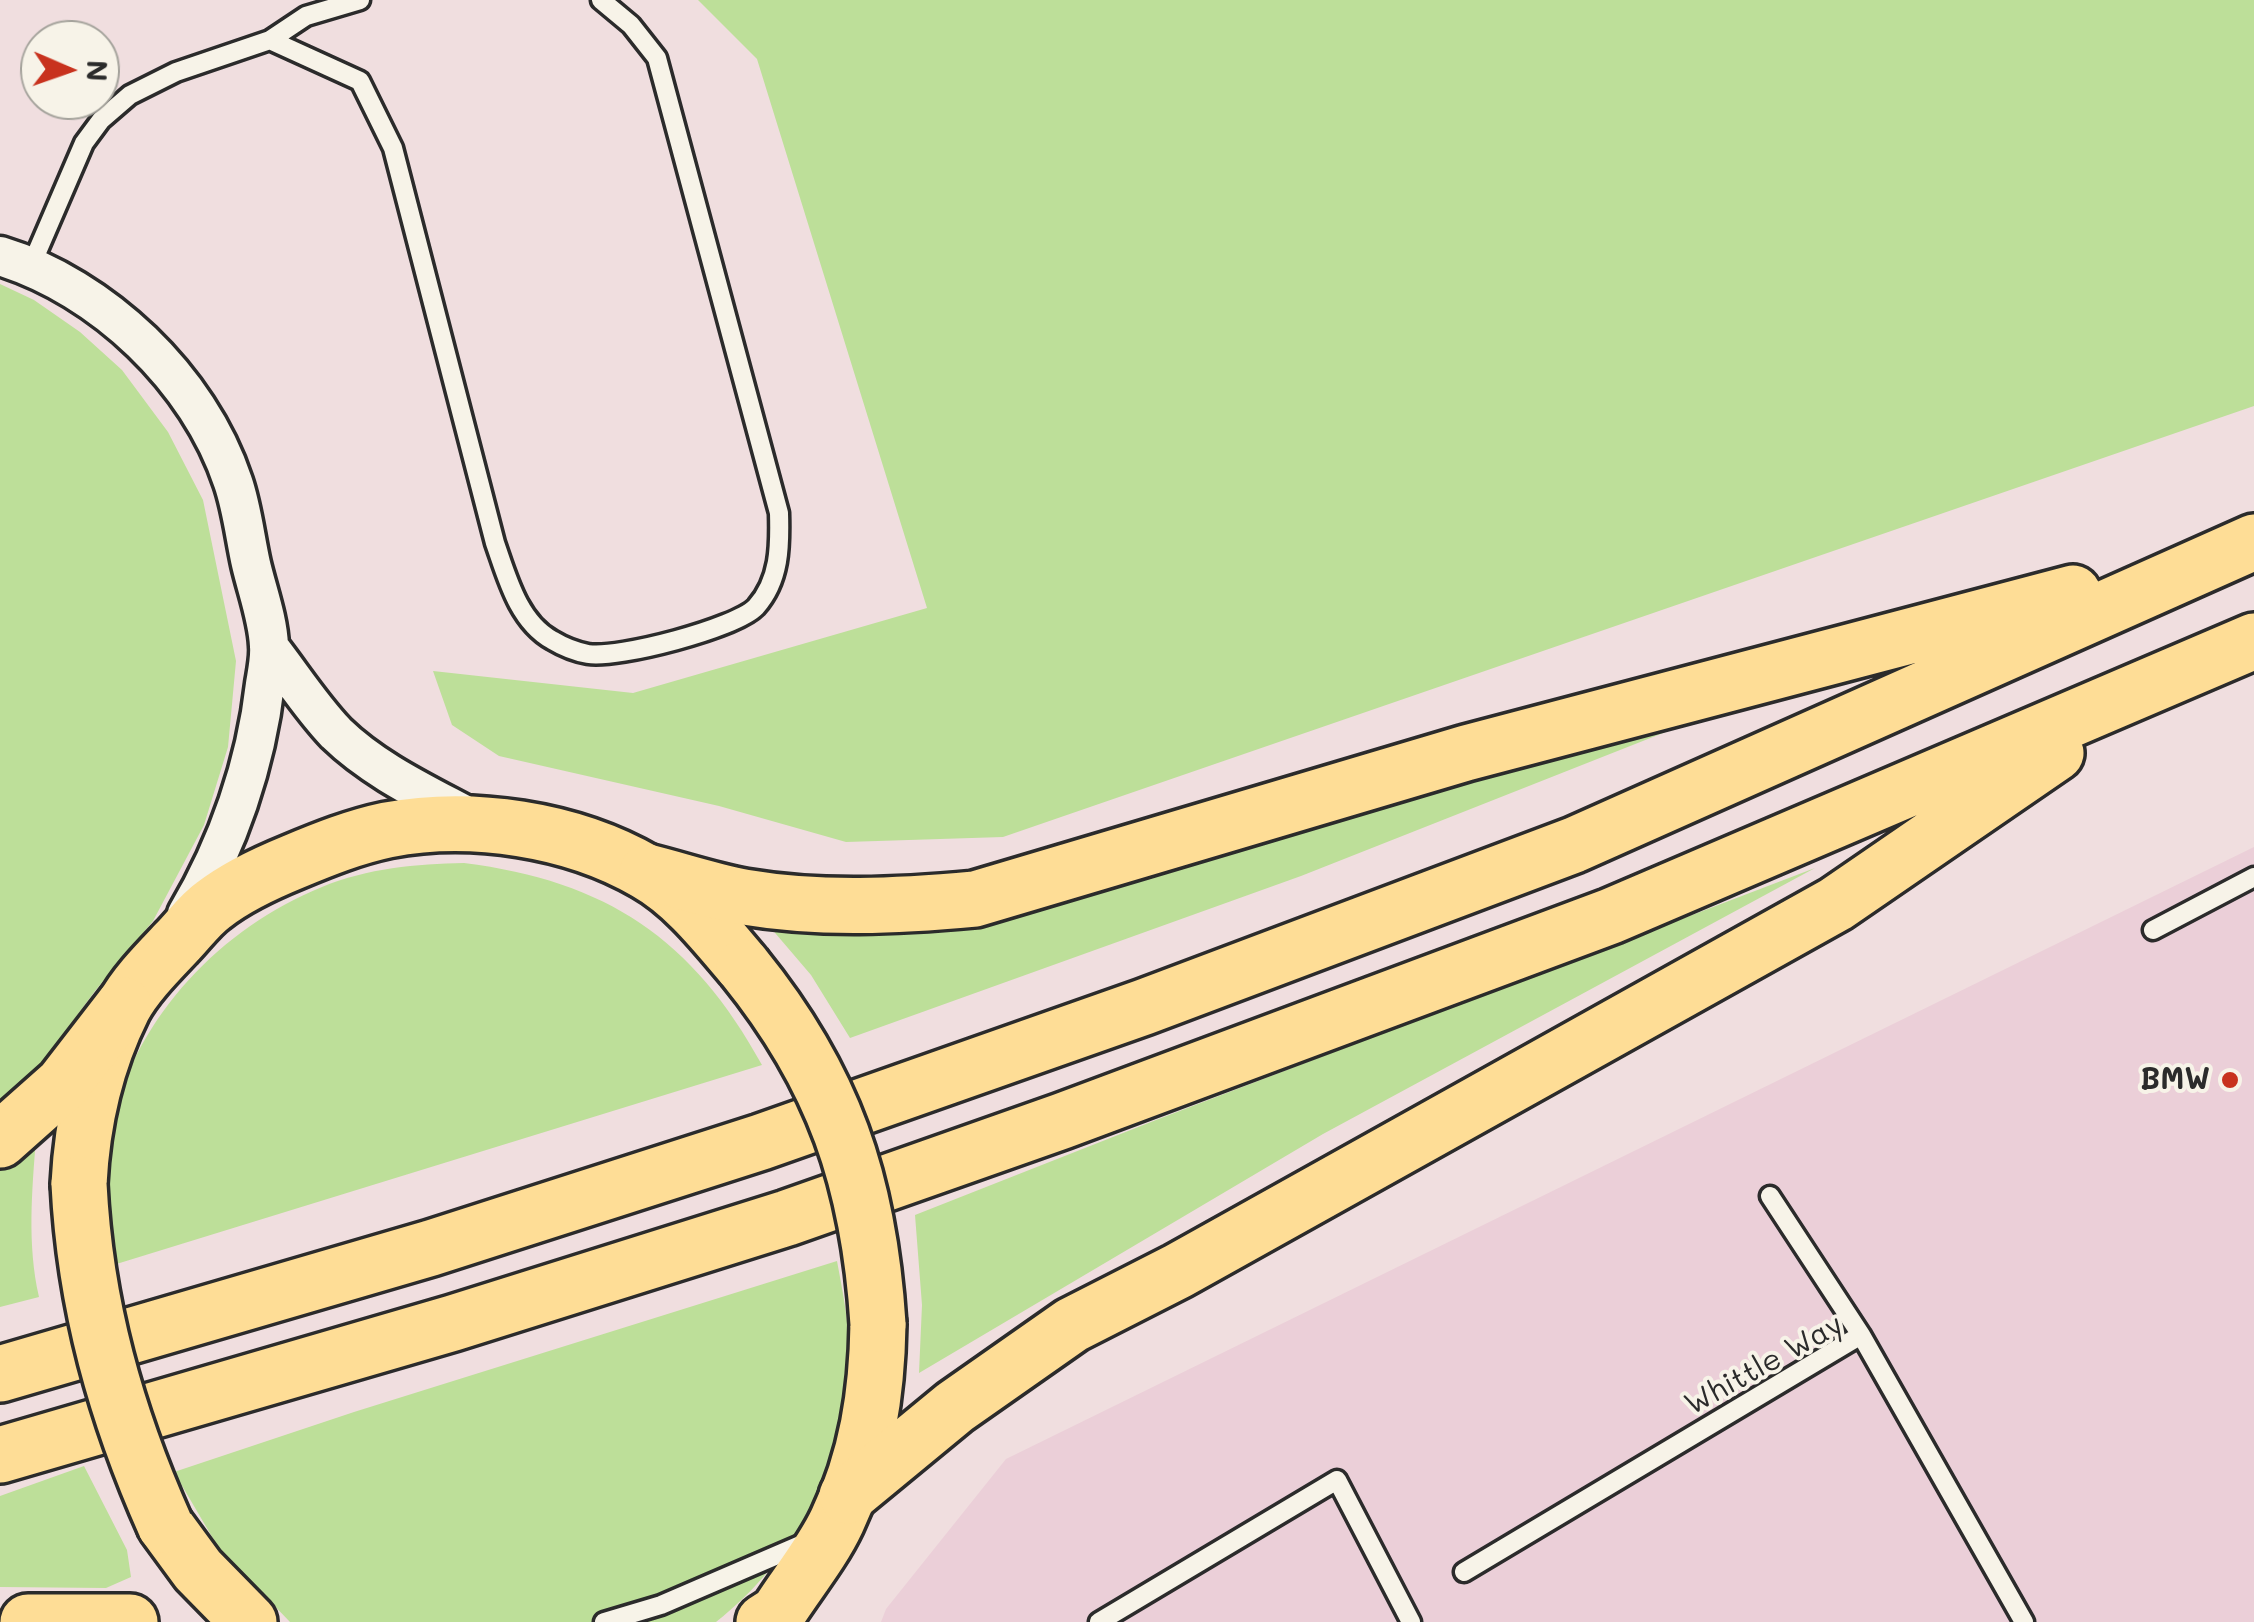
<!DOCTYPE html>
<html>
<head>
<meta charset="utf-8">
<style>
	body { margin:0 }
	#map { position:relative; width:2254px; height:1622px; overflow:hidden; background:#f0dedf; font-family:Mali,sans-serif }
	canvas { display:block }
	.north { position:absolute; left:20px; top:20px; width:100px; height:100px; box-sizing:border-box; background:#f7f3e8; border:2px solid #a5a39c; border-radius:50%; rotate:92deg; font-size:28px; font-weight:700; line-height:40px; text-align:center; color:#2b2b2b }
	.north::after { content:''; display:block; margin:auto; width:35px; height:45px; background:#c8321e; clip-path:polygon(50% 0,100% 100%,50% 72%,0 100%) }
</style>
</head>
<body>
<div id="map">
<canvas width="2254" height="1622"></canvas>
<div class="north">N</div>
</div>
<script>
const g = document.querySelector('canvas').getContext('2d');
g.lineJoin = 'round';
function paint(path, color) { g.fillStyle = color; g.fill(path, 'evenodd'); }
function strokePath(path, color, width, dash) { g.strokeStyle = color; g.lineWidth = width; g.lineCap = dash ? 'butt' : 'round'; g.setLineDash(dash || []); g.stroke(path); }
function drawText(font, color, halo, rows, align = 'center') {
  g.font = font + ' Mali,sans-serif'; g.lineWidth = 8; g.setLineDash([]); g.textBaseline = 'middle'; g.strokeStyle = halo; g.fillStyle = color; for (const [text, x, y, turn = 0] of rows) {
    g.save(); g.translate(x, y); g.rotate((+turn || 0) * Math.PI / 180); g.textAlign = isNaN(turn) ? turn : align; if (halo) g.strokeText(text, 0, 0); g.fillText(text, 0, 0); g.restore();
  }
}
paint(new Path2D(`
	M2254 847V1622H881L886 1609 1006 1459Z`), '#ebcfd8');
paint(new Path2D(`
	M698 0H2254V406L1003 837 846 842 719 806 499 756 452 725 433 671 633 693 927 608 757 59Z
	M0 284 34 300 80 332 122 370 168 432 203 500 236 661 228 747 204 825 153 921 95 991 27 1083 0 1109Z
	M1815 673 1301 876 850 1038 811 975 770 927Z
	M464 863C607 881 693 939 762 1065L110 1266C107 1251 102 1236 101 1221 99 1204 104 1185 106 1168 108 1153 108 1137 111 1123 138 1015 221 928 322 887 368 868 416 864 464 863Z
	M1815 868 1323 1134 919 1373 922 1305 915 1215 1156 1120Z
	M36 1138C32 1191 27 1244 39 1297L0 1307V1168Z
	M837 1261C843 1294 850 1326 849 1360 846 1460 795 1561 716 1622H290L218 1547 174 1472 354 1412Z
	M84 1466 127 1550 131 1577 106 1588 0 1587V1496Z`), '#bddf99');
const service = new Path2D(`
	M270 40 360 81 393 148 495 543C507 577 518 621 552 640 562 646 577 652 588 654 618 659 736 628 756 607 780 580 780 546 779 513L657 58 631 25 601 0
	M31 266 84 143 101 120 130 95 176 72 270 40 306 16 360 0
	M2153 930 2254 877
	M1770 1196 1861 1335
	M1464 1572 1861 1335 2024 1622
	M604 1622 661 1605 805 1543
	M1099 1622 1337 1480 1411 1622`);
const minor = new Path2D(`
	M0 256C102 287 199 379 233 482 242 508 245 537 251 564 257 590 268 619 269 646 270 658 267 672 265 684 256 764 228 845 187 914
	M269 647C291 675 311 707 336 733 375 771 426 794 474 820`);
const trunk = new Path2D(`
	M79 1184C82 1124 96 1062 123 1008 135 985 158 962 176 943 188 931 199 915 213 905 236 887 266 873 293 862 324 849 354 837 387 830 471 814 572 829 646 872 685 894 715 933 744 967
	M165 1525 198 1570 249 1622
	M764 1622 778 1613C797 1583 822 1553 837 1521 867 1458 877 1393 878 1324`);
const motorway = new Path2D(`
	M647 872C679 880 711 891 744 897 821 910 898 906 975 899L1466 753 2073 593
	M0 1140 63 1084 124 1005
	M0 1374 431 1248 761 1142 1144 1007 1574 845 2254 542
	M0 1455 453 1323 787 1218 1062 1121 1611 916 2254 641
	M847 1496 955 1407 1072 1325 1178 1271 1836 904 2056 753
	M28 1622H130`);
strokePath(service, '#2b2b2b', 25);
strokePath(minor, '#2b2b2b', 45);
strokePath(trunk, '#2b2b2b', 62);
strokePath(motorway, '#2b2b2b', 62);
strokePath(service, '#f7f3e8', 18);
strokePath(minor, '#f7f3e8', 38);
strokePath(trunk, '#fedd96', 55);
strokePath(motorway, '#fedd96', 55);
const trunkBridge = new Path2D(`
	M744 967C834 1078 869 1182 878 1324
	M79 1184C85 1305 116 1415 165 1525`);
strokePath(trunkBridge, '#2b2b2b', 62, []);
strokePath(trunkBridge, '#fedd96', 55);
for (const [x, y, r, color] of [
	[2230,1080,10,"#c8321e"]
]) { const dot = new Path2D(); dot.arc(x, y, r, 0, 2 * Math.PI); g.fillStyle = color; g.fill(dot); strokePath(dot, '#f7f3e8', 4); }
drawText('bold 30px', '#2b2b2b', '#f7f3e8', [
	["BMW",2210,1080]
], 'right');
drawText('30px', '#2b2b2b', '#f7f3e8', [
	["Whittle Way",1764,1365,-29]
]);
</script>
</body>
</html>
